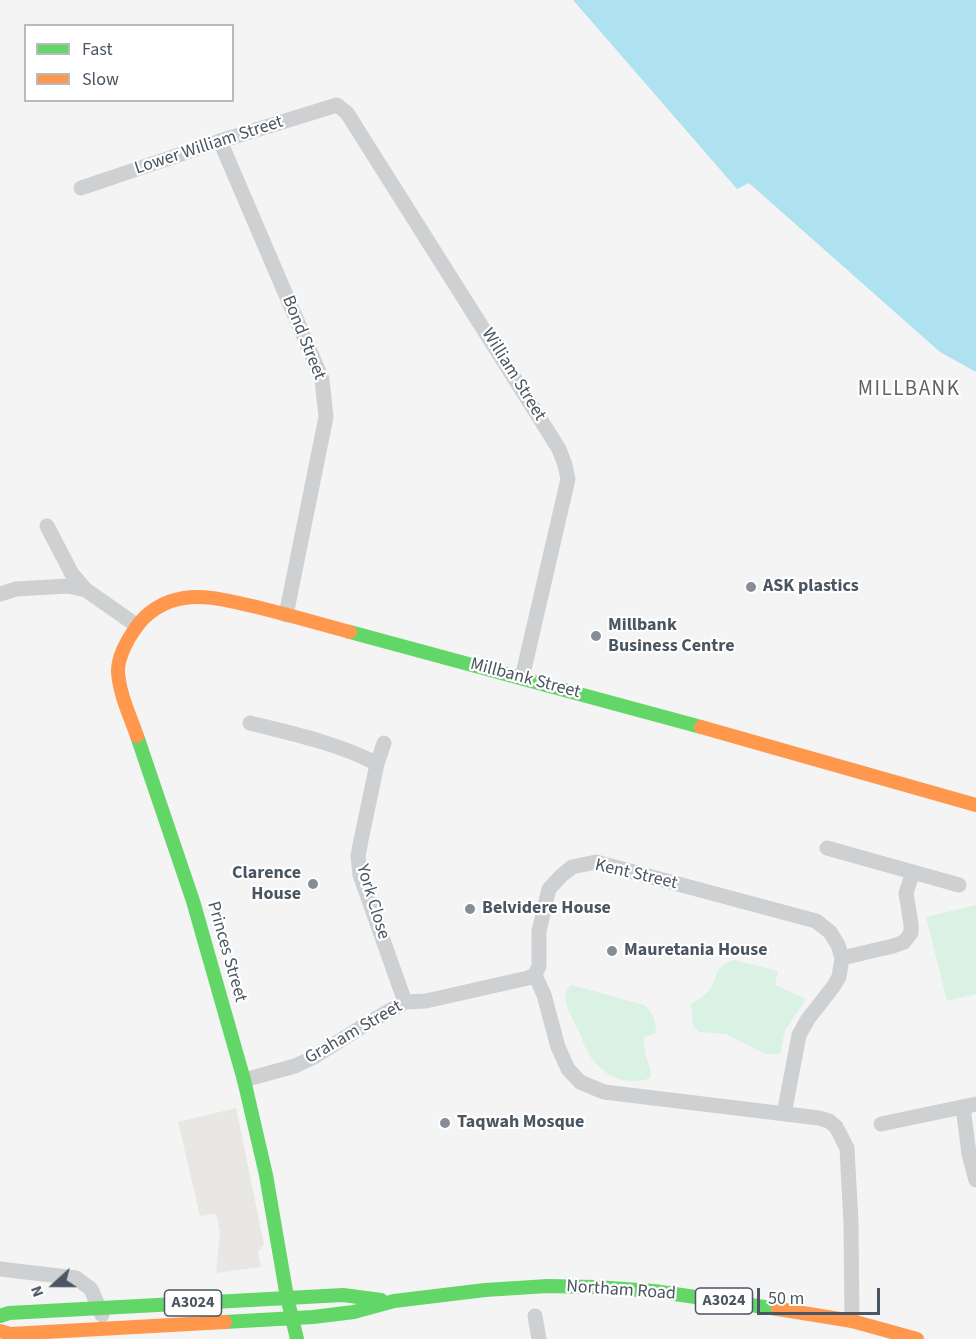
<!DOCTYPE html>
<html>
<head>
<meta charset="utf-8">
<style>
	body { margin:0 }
	#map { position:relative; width:976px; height:1339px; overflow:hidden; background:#f4f4f4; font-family:"Source Sans 3",sans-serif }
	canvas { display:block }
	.legend { position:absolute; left:24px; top:24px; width:210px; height:78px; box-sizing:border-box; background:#fff; border:2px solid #b7bbc0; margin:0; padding:8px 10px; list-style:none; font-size:18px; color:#4a5661 }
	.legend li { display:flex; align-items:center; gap:12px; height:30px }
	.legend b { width:30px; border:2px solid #b7bbc0 }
	.north { position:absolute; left:24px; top:1255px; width:60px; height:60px; -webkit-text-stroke:4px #fff; paint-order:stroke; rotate:249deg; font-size:16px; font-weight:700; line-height:24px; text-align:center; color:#4a5661 }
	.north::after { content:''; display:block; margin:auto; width:21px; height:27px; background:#4a5661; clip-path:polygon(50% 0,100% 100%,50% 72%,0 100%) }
	.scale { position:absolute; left:757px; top:1288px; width:123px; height:27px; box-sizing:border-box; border:3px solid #4a5661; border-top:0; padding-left:8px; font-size:18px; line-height:21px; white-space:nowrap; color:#4a5661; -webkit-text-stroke:4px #fff; paint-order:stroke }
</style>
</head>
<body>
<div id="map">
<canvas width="976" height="1339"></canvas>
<ul class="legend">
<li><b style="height:8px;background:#63d668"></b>Fast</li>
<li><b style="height:8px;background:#ff974d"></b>Slow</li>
</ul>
<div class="north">N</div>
<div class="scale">50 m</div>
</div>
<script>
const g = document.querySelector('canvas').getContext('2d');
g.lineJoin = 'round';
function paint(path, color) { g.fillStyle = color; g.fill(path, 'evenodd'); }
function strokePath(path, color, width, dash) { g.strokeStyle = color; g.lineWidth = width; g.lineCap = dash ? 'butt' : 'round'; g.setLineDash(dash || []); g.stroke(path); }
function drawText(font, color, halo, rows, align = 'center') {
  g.font = font + ' "Source Sans 3",sans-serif'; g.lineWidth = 4.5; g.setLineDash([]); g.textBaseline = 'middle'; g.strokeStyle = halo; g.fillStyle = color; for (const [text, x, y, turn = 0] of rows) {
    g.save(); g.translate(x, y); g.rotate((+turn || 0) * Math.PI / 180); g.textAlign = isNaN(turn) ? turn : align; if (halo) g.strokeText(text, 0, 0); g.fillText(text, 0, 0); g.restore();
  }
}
paint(new Path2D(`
	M236 1108 264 1244 258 1252 261 1267 216 1273 220 1232 216 1214 200 1216 178 1122Z`), '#e8e7e3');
paint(new Path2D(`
	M976 905V994L947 1001 926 917Z
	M734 960 778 971 775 985 806 999 785 1030 780 1054H766L726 1034 699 1032 693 1025 691 1004C696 1000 703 997 707 993 721 978 709 969 734 960Z
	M572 985 644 1005C653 1012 656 1021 656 1033L644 1037C644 1042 644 1048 645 1053 647 1063 653 1068 650 1078 623 1088 600 1074 587 1051 583 1044 582 1036 578 1029 570 1014 564 1007 566 990Z`), '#d9f2e3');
paint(new Path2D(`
	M573 0H976V372L940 352 749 183 737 189Z`), '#aee2f0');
strokePath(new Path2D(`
	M220 141 322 379 326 417 286 615
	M81 188 220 141 337 105 347 113 559 449 565 465 568 479 522 678
	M47 526 72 574 86 590
	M0 594 16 589 68 586 86 590 136 625
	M250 723C290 733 341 744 377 764
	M384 743 377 764 361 840 358 856 360 875 405 1002
	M827 848 959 885
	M842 958 893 946 904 942 911 933V924L906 893 913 872
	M535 975 539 966V931L549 889 561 876 572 867 596 862 816 921 830 932 838 945 842 958 839 977 833 987 808 1019 799 1035 784 1114
	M535 975 544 995 558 1047 568 1069 580 1082 604 1092 819 1118 829 1121 836 1127 847 1148 851 1223 852 1321
	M244 1080 295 1066 314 1057 368 1023 405 1002 426 1001 528 978 535 975
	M963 1107 969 1154 976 1180
	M881 1124 976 1104
	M0 1269 76 1278 91 1289 102 1315
	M535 1316 539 1339`), '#ced0d2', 15);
strokePath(new Path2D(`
	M350 632 701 727
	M137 736 193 901 244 1080 266 1175 287 1297 297 1339
	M0 1316 9 1313 343 1295 381 1300
	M225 1322 313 1317 354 1312 394 1301 485 1290 548 1286 595 1287 654 1291 778 1309`), '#63d668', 14);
strokePath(new Path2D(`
	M701 727 976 805
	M137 736C130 716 119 693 118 671 118 657 127 640 135 629 146 612 164 601 184 598 202 595 221 599 239 603 276 611 313 622 350 632
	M778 1309 852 1321 917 1339
	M0 1331 10 1334 225 1322`), '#ff974d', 14);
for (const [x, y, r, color] of [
	[751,587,6,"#868d94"],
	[596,636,6,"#868d94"],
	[313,884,6,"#868d94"],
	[470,909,6,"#868d94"],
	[612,951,6,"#868d94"],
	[445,1123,6,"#868d94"]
]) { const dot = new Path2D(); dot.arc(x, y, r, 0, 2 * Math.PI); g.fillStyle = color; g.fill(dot); strokePath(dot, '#fff', 2); }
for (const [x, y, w] of [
	[724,1301,57],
	[193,1303,57]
]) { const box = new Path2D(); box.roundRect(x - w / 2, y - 13, w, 26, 4.5); g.fillStyle = '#fff'; g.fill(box); strokePath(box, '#4a5661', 1.5); }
drawText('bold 16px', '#4a5661', null, [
	["A3024",724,1301],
	["A3024",193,1303]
]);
drawText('18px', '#4a5661', '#fff', [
	["Lower William Street",209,146,-18],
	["Bond Street",303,338,68],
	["William Street",513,375,58],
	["Millbank Street",525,679,15],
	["Kent Street",636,875,13],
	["York Close",372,902,73],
	["Princes Street",226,952,74],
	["Graham Street",354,1033,-30],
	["Northam Road",621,1291,4]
]);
drawText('bold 18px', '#4a5661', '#fff', [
	["ASK plastics",763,587],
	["Millbank",608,626],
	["Business Centre",608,647],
	["Clarence",301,874,"right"],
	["House",301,895,"right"],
	["Belvidere House",482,909],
	["Mauretania House",624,951],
	["Taqwah Mosque",457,1123]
], 'left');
g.letterSpacing = '1.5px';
drawText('21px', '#5f6368', '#fff', [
	["MILLBANK",909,390]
]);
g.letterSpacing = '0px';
</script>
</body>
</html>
